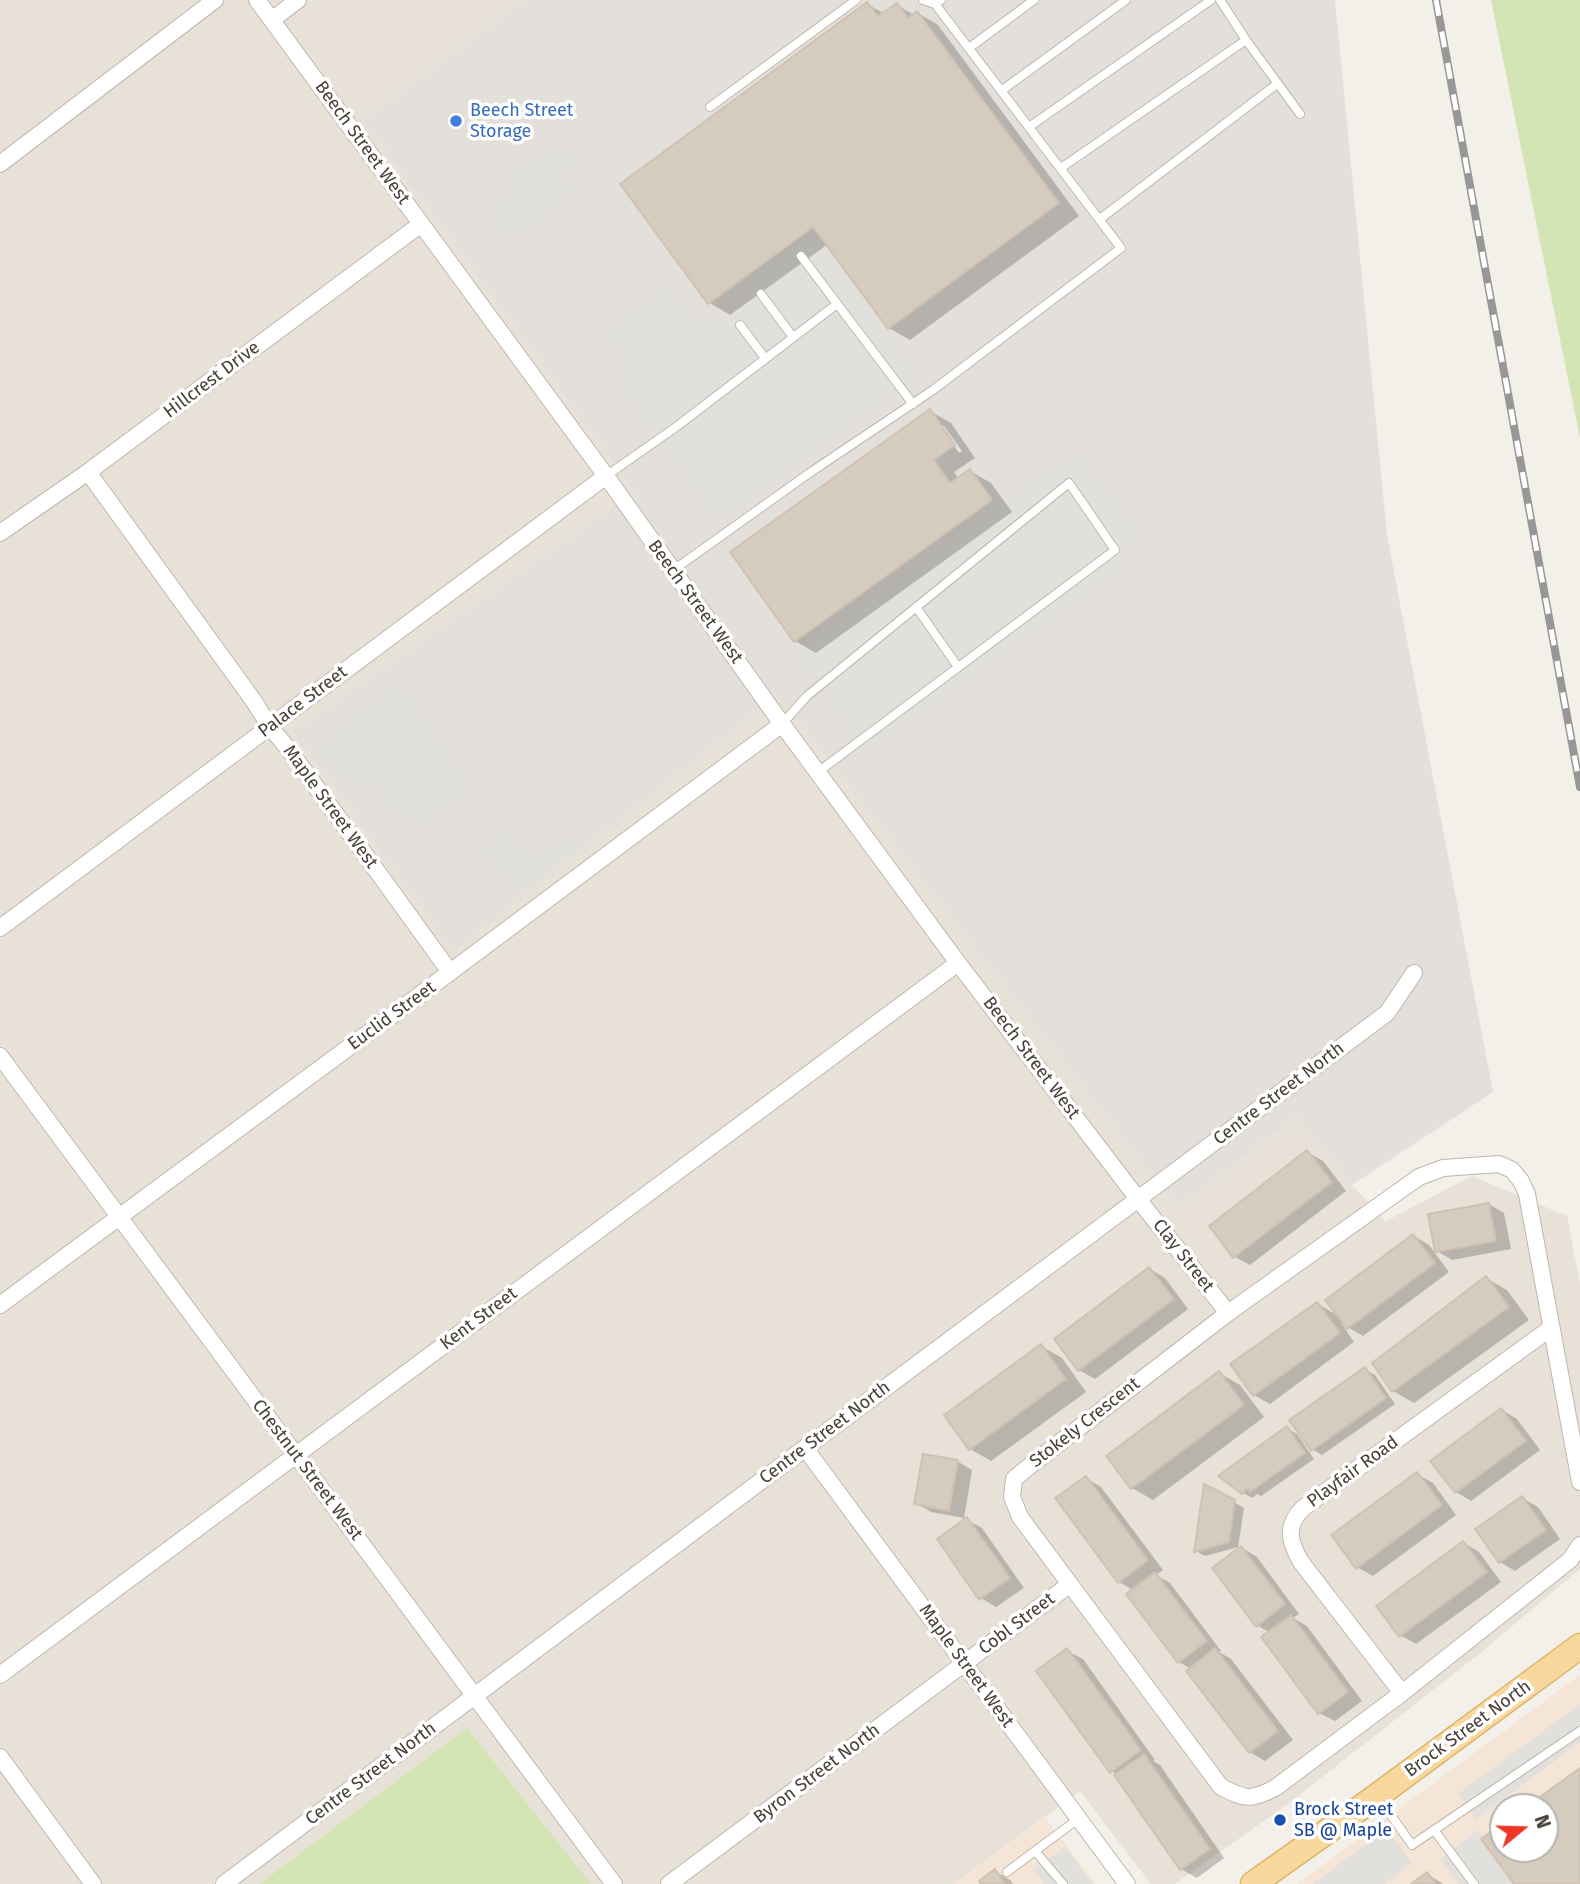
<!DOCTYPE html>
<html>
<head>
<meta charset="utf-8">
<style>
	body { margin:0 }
	#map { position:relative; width:1580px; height:1884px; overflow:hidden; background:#f3f0e9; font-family:"Fira Sans",sans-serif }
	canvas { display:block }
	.north { position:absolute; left:1489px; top:1793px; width:70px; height:70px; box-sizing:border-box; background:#fff; border:2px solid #b5b3af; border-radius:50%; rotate:71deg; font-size:19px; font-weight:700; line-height:28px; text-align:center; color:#474038 }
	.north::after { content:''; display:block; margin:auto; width:24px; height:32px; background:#ed3626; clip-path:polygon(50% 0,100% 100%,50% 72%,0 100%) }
</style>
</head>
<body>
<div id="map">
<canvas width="1580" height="1884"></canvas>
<div class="north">N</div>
</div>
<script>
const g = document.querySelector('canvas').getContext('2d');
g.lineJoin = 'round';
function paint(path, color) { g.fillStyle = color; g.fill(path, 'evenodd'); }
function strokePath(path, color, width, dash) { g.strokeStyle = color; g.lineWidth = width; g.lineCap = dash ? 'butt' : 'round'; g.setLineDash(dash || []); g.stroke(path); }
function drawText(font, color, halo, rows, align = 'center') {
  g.font = font + ' "Fira Sans",sans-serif'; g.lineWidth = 7; g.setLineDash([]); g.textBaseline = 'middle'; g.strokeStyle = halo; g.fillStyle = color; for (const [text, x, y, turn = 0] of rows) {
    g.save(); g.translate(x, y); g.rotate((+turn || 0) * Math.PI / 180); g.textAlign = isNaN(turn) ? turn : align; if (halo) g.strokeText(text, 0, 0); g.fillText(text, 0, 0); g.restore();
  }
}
paint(new Path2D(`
	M0 0H524L363 120 634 492 295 731 453 950 778 696 1177 1209 1299 1117 1352 1185 1386 1221 1472 1176 1567 1216 1580 1284V1569L1479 1654 1285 1806 1175 1884H1151L1080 1791 954 1884H0Z`), '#e7e1d7');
paint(new Path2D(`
	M1580 1675V1884H1297ZM1503 1807H1545V1849H1503Z
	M1045 1818 1096 1884H954Z`), '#f4e5d6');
paint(new Path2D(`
	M524 0H1335L1387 535 1493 1092 1352 1185 1298 1117 1177 1209 778 696 453 951 294 731 634 492 363 120Z`), '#e3dfda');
paint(new Path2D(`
	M1491 0H1580V438Z
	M467 1728 591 1884H260Z`), '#d3e5b4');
paint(new Path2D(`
	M552 143 560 154 571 146 581 159 563 173 577 191 511 243 486 211 518 186 510 175Z
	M812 232 921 374 718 524 611 379 627 365 603 335 668 280 697 317 721 322 753 297 744 285Z
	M1077 448 1138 529 1120 572 864 755 793 656Z
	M399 682 476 786 417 828 406 813 398 820 369 781 352 795 316 747Z
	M509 827 534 857 574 831 586 844 514 895 480 847Z
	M1580 1704V1742L1476 1819 1458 1794Z
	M1386 1829 1412 1863 1384 1884H1313Z
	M1478 1830 1520 1884H1459L1440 1859Z
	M1065 1847 1093 1884H1044L1034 1870Z`), '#e2e0dd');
paint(new Path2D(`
	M867 4 885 14 897 5 914 15 918 13 938 25 1079 216 910 340 889 328 828 244 730 315 710 303 622 185Z
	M930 411 951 423 975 458 954 472 959 479 970 471 991 483 1012 512 816 653 795 641ZM940 426H944L962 451 959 453Z
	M1307 1152 1323 1161 1346 1191 1250 1265 1235 1257Z
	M1489 1204 1504 1213 1511 1249 1452 1260 1437 1251Z
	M1414 1236 1429 1245 1449 1272 1363 1336 1341 1323 1354 1342 1270 1404 1254 1395 1318 1304 1340 1317Z
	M1150 1269 1165 1278 1188 1309 1095 1379 1079 1370Z
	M1486 1278 1507 1290 1529 1320 1414 1403 1393 1391 1374 1363Z
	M1041 1346 1062 1358 1086 1392 991 1461 970 1449 946 1416Z
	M1365 1369 1375 1375 1395 1404 1322 1455 1312 1449Z
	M1219 1373 1240 1385 1264 1417 1153 1500 1132 1488Z
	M1502 1410 1517 1419 1540 1450 1471 1501 1456 1492Z
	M1287 1428 1297 1434 1314 1459 1261 1496 1257 1494 1252 1498 1242 1492Z
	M957 1461 972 1470 964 1518 931 1512 916 1503Z
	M1417 1474 1433 1483 1456 1515 1373 1576 1357 1567Z
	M1086 1478 1101 1487 1163 1570 1156 1575 1170 1583 1221 1651 1219 1652 1231 1659 1293 1740 1265 1761 1250 1752 1191 1669 1179 1662 1133 1590 1119 1582Z
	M1205 1486 1244 1508 1238 1547 1205 1556 1196 1551Z
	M1522 1498 1538 1507 1560 1539 1515 1571 1500 1562Z
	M967 1520 982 1528 1024 1588 996 1607 981 1598Z
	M1464 1543 1479 1552 1501 1582 1416 1644 1400 1635Z
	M1242 1548 1257 1557 1299 1614 1293 1618 1307 1626 1362 1701 1335 1721 1319 1713 1270 1633 1257 1625Z
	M1067 1651 1083 1659 1155 1760 1153 1761 1160 1765 1224 1858 1197 1878 1181 1869 1118 1775 1112 1771Z
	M995 1871 1010 1880 1013 1884H983Z
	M1427 1874 1442 1883 1443 1884H1414Z`), '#0003');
const building = new Path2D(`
	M867 2 878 16 897 3 908 18 917 11 1059 203 888 329 813 227 708 304 620 184Z
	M930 409 955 445 934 460 950 483 970 469 992 500 794 642 730 552Z
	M1307 1150 1332 1182 1233 1258 1209 1226Z
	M1489 1203 1496 1241 1435 1252 1428 1214Z
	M1413 1234 1435 1263 1347 1329 1325 1300Z
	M1149 1267 1174 1299 1078 1371 1054 1339Z
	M1486 1276 1509 1307 1392 1392 1372 1363Z
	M1317 1302 1340 1333 1253 1396 1230 1364Z
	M1041 1344 1066 1379 969 1450 944 1415Z
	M1365 1367 1386 1398 1311 1451 1289 1420Z
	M1219 1371 1244 1405 1131 1489 1106 1456Z
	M1501 1408 1526 1441 1455 1493 1430 1461Z
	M1287 1426 1305 1453 1250 1492 1247 1488 1242 1494 1218 1476Z
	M923 1454 958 1460 949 1511 914 1504Z
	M1417 1472 1442 1505 1356 1569 1331 1535Z
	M1086 1476 1148 1560 1118 1583 1055 1498Z
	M1204 1484 1235 1500 1229 1542 1194 1552Z
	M1522 1496 1546 1530 1499 1563 1475 1529Z
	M967 1517 1010 1578 979 1600 937 1539Z
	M1463 1541 1487 1572 1399 1637 1376 1606Z
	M1241 1546 1285 1604 1256 1627 1212 1568Z
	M1155 1572 1207 1641 1178 1663 1126 1594Z
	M1291 1615 1348 1692 1318 1714 1261 1637Z
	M1067 1648 1141 1750 1110 1773 1036 1671Z
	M1215 1648 1278 1731 1249 1753 1186 1671Z
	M1144 1754 1210 1849 1180 1870 1114 1775Z
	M1580 1768V1884H1514L1481 1839 1503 1823V1849H1545V1807H1526Z
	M995 1869 1005 1884H981L979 1881Z
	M1427 1872 1436 1884H1411Z`);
paint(building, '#d5cbbf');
strokePath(building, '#cfc2b3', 2);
const lane = new Path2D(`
	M923 0 935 4
	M1220 0 1246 40 1300 114
	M969 48 1034 0
	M1001 91 1126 0
	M710 107 856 0
	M1029 127 1211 0
	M1061 168 1246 40
	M1100 219 1277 84
	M801 256 913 404
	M761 294 793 337
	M740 325 765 358
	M606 476 676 427 837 304
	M672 571 808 474 933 390 1121 248 935 4 941 0
	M916 607 958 667
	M782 724 807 696 1069 483 1115 550 818 772
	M1379 1798 1412 1845 1580 1731
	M1434 1830 1474 1884
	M1007 1872 1035 1851
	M1063 1884 1035 1851 1078 1819`);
const street = new Path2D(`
	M257 0 606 476 782 724 958 963 1138 1199 1228 1313
	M273 19 298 0
	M0 164 215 0
	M88 472 253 700 270 727 290 751 450 972
	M0 533 88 472 421 224
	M0 928 606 476
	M0 1056 614 1884
	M0 1305 425 991 782 724
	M805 1448 1127 1884
	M1580 1482 1527 1194 1521 1181 1512 1170 1499 1164 1443 1168 1419 1177 1228 1313 1032 1464 1014 1479 1012 1497 1020 1517 1221 1787C1245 1799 1250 1801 1275 1788L1402 1693 1570 1560 1580 1545
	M0 1675 958 963
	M1402 1693 1301 1562C1289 1541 1285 1526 1303 1508L1551 1328
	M0 1757 93 1884
	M224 1884 805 1448 1387 1013 1414 973
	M669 1884 1069 1585`);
const primary = new Path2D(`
	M1253 1884 1377 1796 1580 1646`);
strokePath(lane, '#bfb7ac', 10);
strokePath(street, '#bfb7ac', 18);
strokePath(primary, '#ddb46d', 27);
strokePath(lane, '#fff', 8);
strokePath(street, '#fff', 16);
strokePath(primary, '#f8d89d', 24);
const rail = new Path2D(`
	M1436 0 1580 787`);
strokePath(rail, '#979797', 8);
strokePath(rail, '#fff', 5, [16]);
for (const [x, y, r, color] of [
	[456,121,7,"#3f7fe0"],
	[1280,1820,7,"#1a4fb4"]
]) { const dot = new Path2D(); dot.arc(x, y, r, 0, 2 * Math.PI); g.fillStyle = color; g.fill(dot); strokePath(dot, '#fff', 2.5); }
drawText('18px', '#366cbe', '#fff', [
	["Beech Street",470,111],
	["Storage",470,132]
], 'left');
drawText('18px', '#474038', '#fff', [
	["Beech Street West",362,143,54],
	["Hillcrest Drive",212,380,-37],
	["Beech Street West",695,602,54],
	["Palace Street",303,702,-37],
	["Maple Street West",330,807,54],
	["Euclid Street",392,1016,-36],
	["Beech Street West",1031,1058,53],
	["Centre Street North",1279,1094,-37],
	["Clay Street",1183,1256,52],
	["Kent Street",479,1319,-37],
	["Stokely Crescent",1085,1423,-38],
	["Centre Street North",825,1433,-37],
	["Chestnut Street West",307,1470,53],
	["Playfair Road",1353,1472,-36],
	["Cobl Street",1017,1624,-37],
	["Maple Street West",966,1666,54],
	["Brock Street North",1468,1729,-36],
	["Centre Street North",371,1774,-37],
	["Byron Street North",817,1774,-37]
]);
drawText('18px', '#164399', '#fff', [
	["Brock Street",1294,1810],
	["SB @ Maple",1294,1831]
], 'left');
</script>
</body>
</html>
